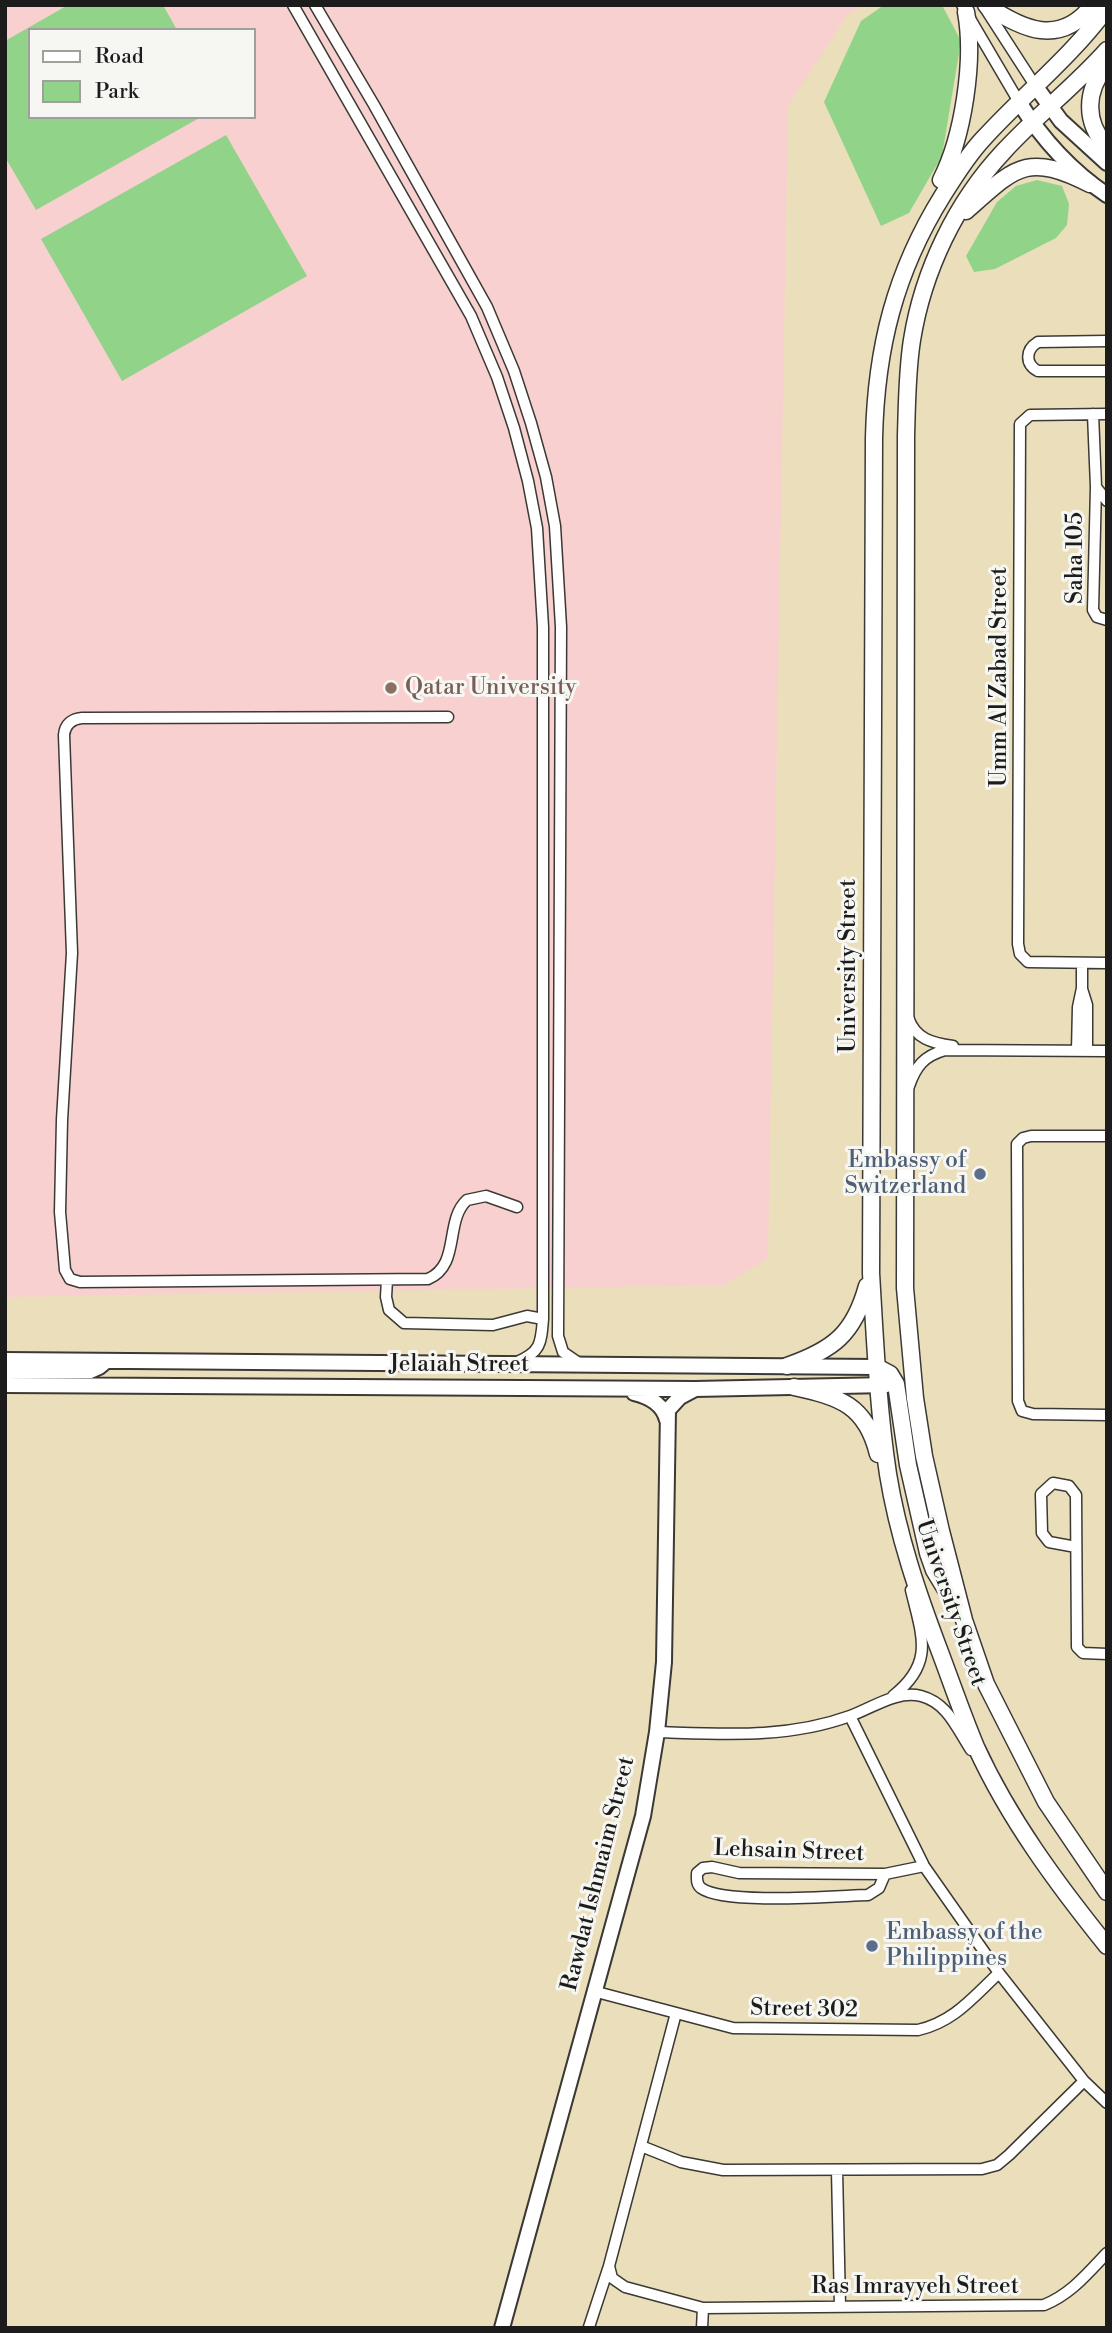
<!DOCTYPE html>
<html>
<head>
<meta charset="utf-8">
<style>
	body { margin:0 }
	#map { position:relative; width:1112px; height:2333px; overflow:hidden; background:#ebdebb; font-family:"Libre Bodoni",serif }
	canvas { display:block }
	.frame { position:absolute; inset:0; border:7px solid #1c1c1c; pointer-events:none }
	.legend { position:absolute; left:28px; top:28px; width:228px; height:91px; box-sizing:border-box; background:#f6f6f2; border:2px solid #9f9f9c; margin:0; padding:9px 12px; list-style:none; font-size:21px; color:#1c1c1c }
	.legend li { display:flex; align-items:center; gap:14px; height:35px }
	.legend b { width:35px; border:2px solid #9f9f9c }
</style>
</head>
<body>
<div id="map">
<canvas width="1112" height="2333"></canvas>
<div class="frame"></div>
<ul class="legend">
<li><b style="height:9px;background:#fff"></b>Road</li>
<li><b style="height:19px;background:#92d38a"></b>Park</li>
</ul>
</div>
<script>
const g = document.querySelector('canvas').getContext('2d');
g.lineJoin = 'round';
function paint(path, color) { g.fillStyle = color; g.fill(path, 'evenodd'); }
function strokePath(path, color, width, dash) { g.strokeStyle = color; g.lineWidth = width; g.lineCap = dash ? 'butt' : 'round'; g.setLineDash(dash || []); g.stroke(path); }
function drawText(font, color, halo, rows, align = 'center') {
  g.font = font + ' "Libre Bodoni",serif'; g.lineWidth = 6; g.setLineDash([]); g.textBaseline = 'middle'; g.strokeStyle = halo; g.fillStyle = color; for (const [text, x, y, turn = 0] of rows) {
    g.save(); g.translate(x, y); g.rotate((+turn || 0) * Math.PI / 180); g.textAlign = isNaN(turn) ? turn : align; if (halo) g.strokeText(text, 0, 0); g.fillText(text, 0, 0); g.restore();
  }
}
paint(new Path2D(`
	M5 5H864L847 15 788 106 768 1258 724 1285 5 1297ZM30 30H254V117H30Z`), '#f7d0cf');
paint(new Path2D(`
	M68 5H163L177 30H30V117H201L36 210 5 157V41Z
	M884 5H942L961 41 942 156 909 213 881 226 824 102 861 21Z
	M226 135 307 276 122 381 41 239Z
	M1037 180 1062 186 1069 204 1067 225 1056 238 995 269 974 272 966 256 997 202 1016 186Z`), '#92d38a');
const street = new Path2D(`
	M293 5 471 316 497 377 514 428 528 481 537 528 543 627V1319C541 1343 541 1352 517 1362
	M315 5 374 105 487 307 514 371 531 423 546 477 555 526 561 627 558 1336 563 1352 579 1363
	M962 5 1019 102
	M985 8 1036 87
	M1107 341 1038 342C1025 350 1025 364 1038 371H1107
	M1093 414 1096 487 1093 610 1097 617 1107 620
	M1107 414 1030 415 1020 424 1018 944 1020 954 1028 962 1107 963
	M1096 487 1107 501
	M448 717 82 718C72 719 65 724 64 735L72 953 62 1120 60 1212 65 1270 70 1279 80 1282 428 1279C461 1265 444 1221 467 1200L486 1196 517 1207
	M1082 989 1087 1005V1051
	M908 1017C915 1039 932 1043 953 1046
	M1077 1051 1078 1007 1082 988V963
	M909 1086C916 1066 924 1056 945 1050L1107 1051
	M1107 1136H1031L1023 1138 1017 1144 1018 1401 1022 1411 1033 1414 1107 1415
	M387 1280 386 1297 389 1310 404 1323 493 1325 527 1316 543 1319
	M1076 1547 1049 1542 1042 1533 1041 1494 1053 1483 1069 1486 1076 1495 1077 1647 1083 1653 1107 1654
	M893 1696C935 1663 922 1636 911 1590
	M850 1716 924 1866 999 1973 1084 2081 1107 2103
	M657 1732C723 1734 787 1739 850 1716 872 1708 897 1690 921 1696 948 1703 957 1729 971 1750
	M885 1874 879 1888 868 1895C835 1896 724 1905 701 1888 696 1884 697 1879 697 1873L703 1868 712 1867 739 1873 885 1874 924 1866
	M593 1991 733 2028 918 2030C954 2022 973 1997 999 1973
	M641 2146 681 2162 723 2170 982 2169 997 2165 1009 2155 1084 2081
	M837 2170 840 2306
	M609 2266 612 2278 625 2287 703 2308 1044 2305C1071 2294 1087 2274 1107 2253
	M589 2327 609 2266 676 2013
	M702 2328 703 2308`);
const secondary = new Path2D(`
	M1036 87 1061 121 1107 163
	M1019 102C1042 139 1070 170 1107 195
	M5 1360 877 1367
	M5 1371H90L99 1367 105 1362
	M5 1385 695 1389 887 1385
	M634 1393C650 1397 663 1404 667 1420
	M502 2328 643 1816 657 1732 664 1662 668 1410 680 1397 695 1389`);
const primary = new Path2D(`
	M986 5C1023 30 1060 47 1093 5
	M1107 8C1071 57 1024 94 983 139 967 156 955 176 943 195 895 272 876 348 874 438L871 1273C875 1340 878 1408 888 1474 898 1536 918 1594 940 1652 952 1684 963 1716 976 1747 1009 1819 1057 1884 1107 1946
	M1107 50C1075 86 1037 115 1004 151 956 202 923 271 912 340 907 371 907 404 906 436L905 1288 915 1398 924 1456 941 1531 964 1620 986 1684 1046 1802 1107 1892
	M1107 65C1085 90 1084 122 1107 147
	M941 180C963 137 975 61 966 12
	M966 211C1016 167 1026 152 1090 184
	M787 1366C833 1350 854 1334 867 1286
	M877 1367 890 1374 896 1384 908 1465 928 1553 934 1570 954 1603
	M794 1387C840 1397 866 1405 878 1454`);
strokePath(street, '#3b3934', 13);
strokePath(secondary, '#3b3934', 18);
strokePath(primary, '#3b3934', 19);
strokePath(street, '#fff', 10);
strokePath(secondary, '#fff', 14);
strokePath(primary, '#fff', 16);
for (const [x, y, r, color] of [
	[391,688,7,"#8d6e63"],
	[980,1174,7,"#5c6f8a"],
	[872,1946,7,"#5c6f8a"]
]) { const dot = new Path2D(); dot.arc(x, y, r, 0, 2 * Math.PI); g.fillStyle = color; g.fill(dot); strokePath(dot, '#f6f6f2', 2.5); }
drawText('23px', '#1c1c1c', '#f6f6f2', [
	["Saha 105",1076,558,-90],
	["Umm Al Zabad Street",1000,677,-90],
	["University Street",849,966,-90],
	["Jelaiah Street",459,1365],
	["University Street",950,1603,71],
	["Lehsain Street",789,1852,2],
	["Rawdat Ishmaim Street",599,1874,-76],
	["Street 302",804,2010,1],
	["Ras Imrayyeh Street",915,2287]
]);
drawText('23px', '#785e54', '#f6f6f2', [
	["Qatar University",405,688]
], 'left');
drawText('23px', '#4e5e75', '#f6f6f2', [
	["Embassy of",966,1161],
	["Switzerland",966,1187],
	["Embassy of the",886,1933,"left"],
	["Philippines",886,1959,"left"]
], 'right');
</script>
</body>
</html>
